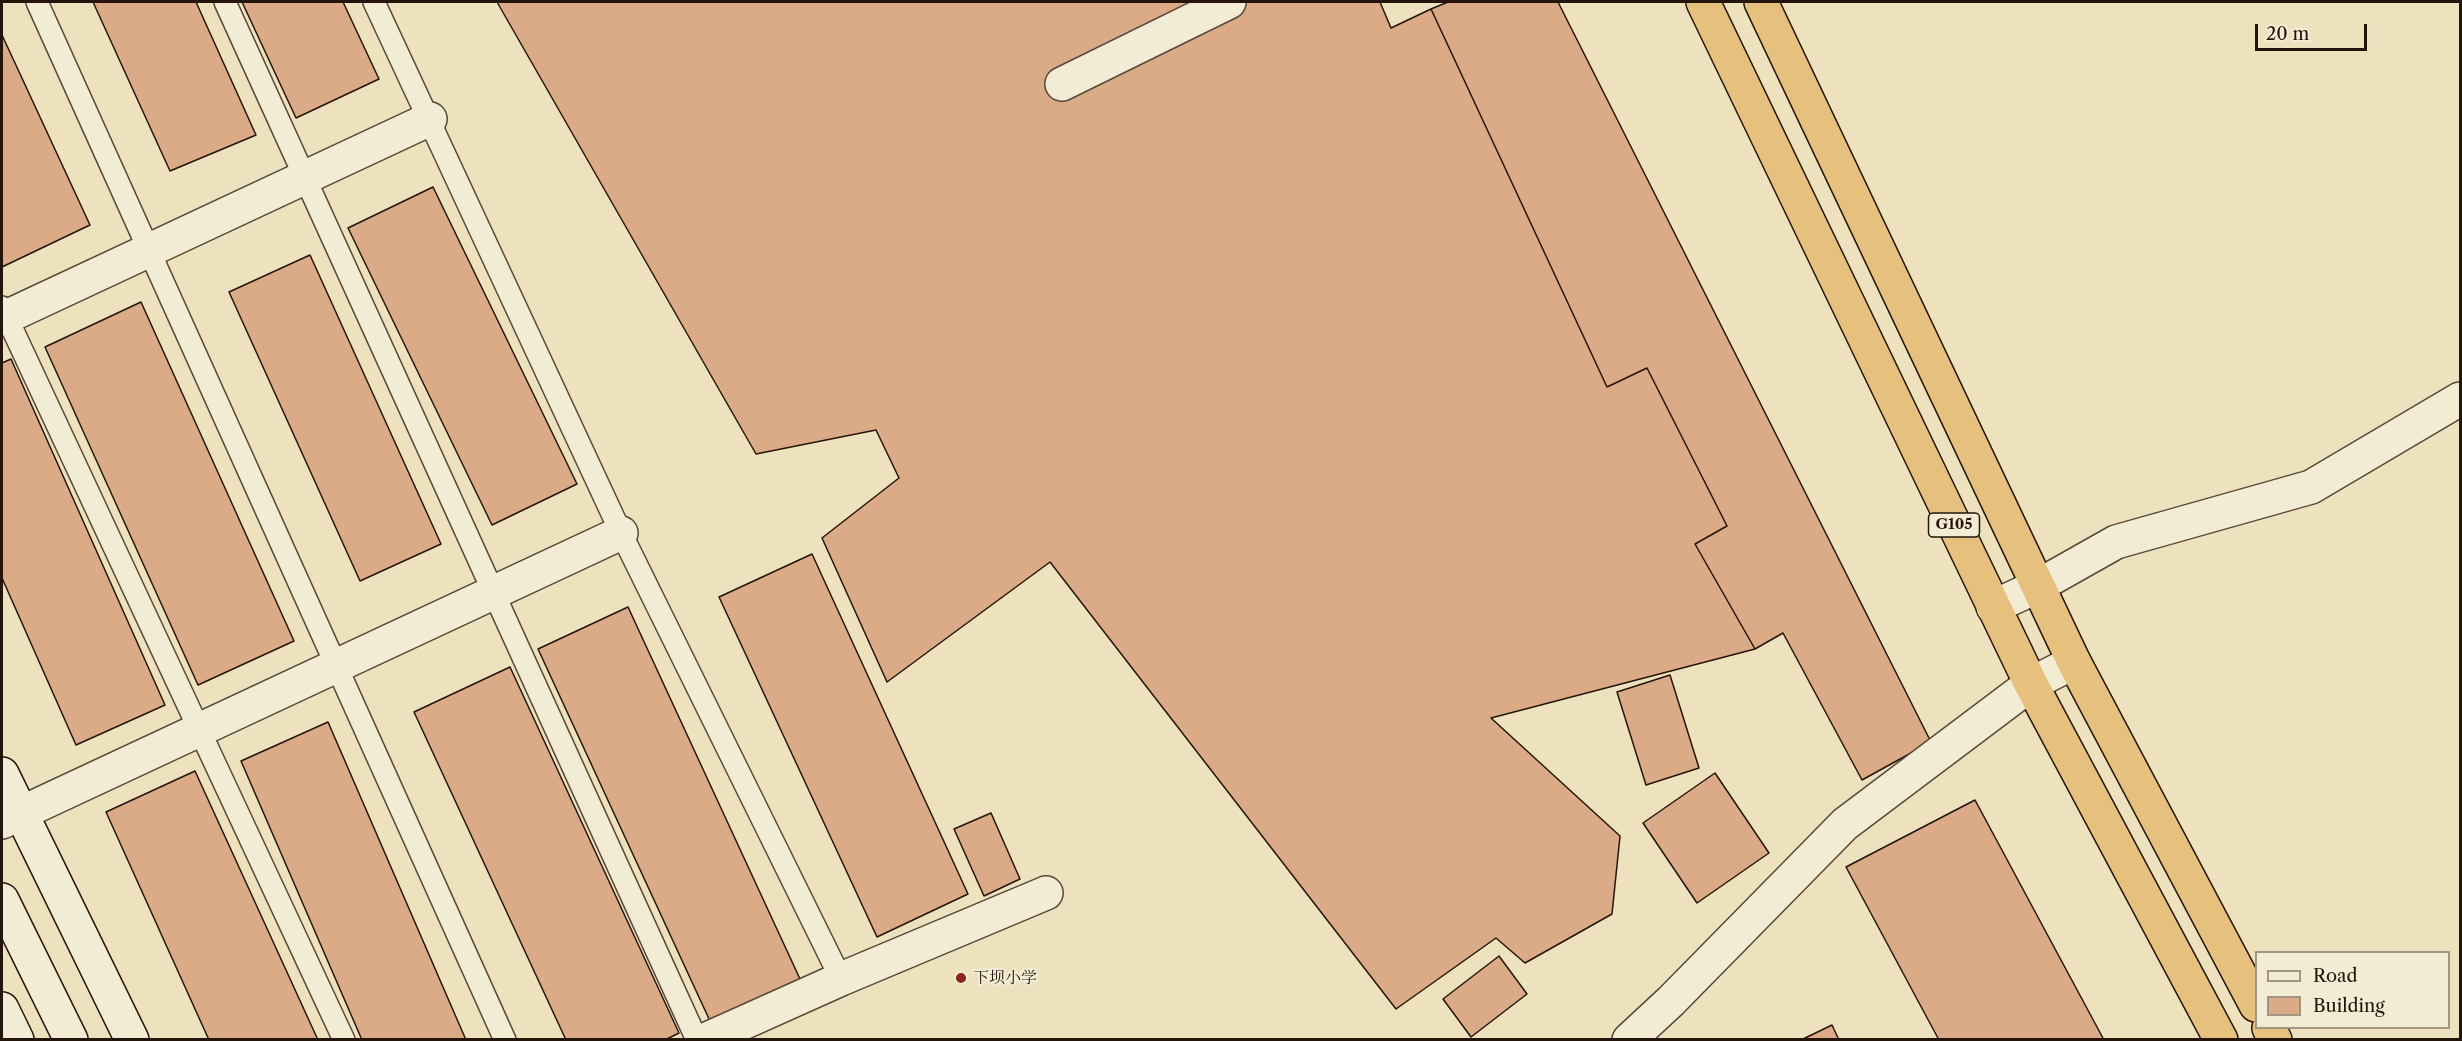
<!DOCTYPE html>
<html>
<head>
<meta charset="utf-8">
<style>
	body { margin:0 }
	#map { position:relative; width:2462px; height:1041px; overflow:hidden; background:#ede2bd; font-family:"Libre Caslon Text",serif }
	canvas { display:block }
	.frame { position:absolute; inset:0; border:3px solid #25140b; pointer-events:none }
	.legend { position:absolute; left:2255px; top:951px; width:195px; height:78px; box-sizing:border-box; background:#f3ecd4; border:2px solid #a19684; margin:0; padding:8px 10px; list-style:none; font-size:18px; color:#25140b }
	.legend li { display:flex; align-items:center; gap:12px; height:30px }
	.legend b { width:30px; border:2px solid #a19684 }
	.scale { position:absolute; left:2255px; top:24px; width:112px; height:27px; box-sizing:border-box; border:3px solid #25140b; border-top:0; padding-left:8px; font-size:18px; line-height:21px; white-space:nowrap; color:#25140b; -webkit-text-stroke:4px #f3ecd4; paint-order:stroke }
</style>
</head>
<body>
<div id="map">
<canvas width="2462" height="1041"></canvas>
<div class="frame"></div>
<ul class="legend">
<li><b style="height:8px;background:#f3ecd4"></b>Road</li>
<li><b style="height:16px;background:#daab86"></b>Building</li>
</ul>
<div class="scale">20 m</div>
</div>
<script>
const g = document.querySelector('canvas').getContext('2d');
g.lineJoin = 'round';
function paint(path, color) { g.fillStyle = color; g.fill(path, 'evenodd'); }
function strokePath(path, color, width, dash) { g.strokeStyle = color; g.lineWidth = width; g.lineCap = dash ? 'butt' : 'round'; g.setLineDash(dash || []); g.stroke(path); }
function drawText(font, color, halo, rows, align = 'center') {
  g.font = font + ' "Libre Caslon Text","Noto Serif SC",serif'; g.lineWidth = 4.5; g.setLineDash([]); g.textBaseline = 'middle'; g.strokeStyle = halo; g.fillStyle = color; for (const [text, x, y, turn = 0] of rows) {
    g.save(); g.translate(x, y); g.rotate((+turn || 0) * Math.PI / 180); g.textAlign = isNaN(turn) ? turn : align; if (halo) g.strokeText(text, 0, 0); g.fillText(text, 0, 0); g.restore();
  }
}
const building = new Path2D(`
	M93 2H196L256 135 170 171Z
	M242 2H343L379 79 296 118Z
	M497 2H1380L1391 28 1431 9 1607 387 1647 368 1727 526 1695 544 1755 649 1491 718 1620 836 1612 914 1525 963 1496 938 1396 1009 1050 562 887 682 822 538 899 478 876 430 756 454Z
	M1448 2H1558L1931 742 1862 780 1783 633 1755 649 1695 544 1727 526 1647 368 1607 387 1431 9Z
	M2 35 90 225 2 267Z
	M433 187 577 484 492 525 348 228Z
	M310 255 441 544 360 581 229 292Z
	M141 302 294 641 198 685 45 347Z
	M11 359 165 705 76 745 2 578V363Z
	M812 554 968 894 877 937 719 597Z
	M628 607 800 979 710 1021 538 649Z
	M510 667 679 1033 665 1040H566L414 712Z
	M1670 675 1699 768 1646 785 1617 692Z
	M328 722 466 1040H362L241 761Z
	M195 771 318 1040H209L106 812Z
	M1715 773 1769 853 1697 903 1643 823Z
	M1975 800 2104 1040H1939L1846 867Z
	M991 813 1020 879 984 896 954 829Z
	M1499 956 1527 994 1471 1037 1443 999Z
	M1832 1025 1839 1040H1801Z`);
paint(building, '#daab86');
strokePath(building, '#25140b', 1.5);
const lane = new Path2D(`
	M37 2 505 1040
	M225 2 697 1040
	M374 2 621 533 841 979
	M2 307 344 1040`);
const street = new Path2D(`
	M1062 84 1229 2
	M2 319 430 119
	M1993 607 2038 586 2116 542 2311 487 2460 399
	M2 822 621 533
	M705 1040 841 979 1046 893
	M1629 1040 1671 1001 1845 824 2031 684 2074 662`);
const secondary = new Path2D(`
	M2 774 132 1040
	M2 900 71 1040
	M2 1009 17 1040`);
const highway = new Path2D(`
	M1703 2 2031 684 2221 1040
	M1761 2 2074 662 2256 1005
	M2269 1028 2275 1040`);
strokePath(lane, '#574838', 24);
strokePath(street, '#574838', 36);
strokePath(secondary, '#25140b', 36);
strokePath(highway, '#25140b', 36);
strokePath(lane, '#f3ecd4', 21);
strokePath(street, '#f3ecd4', 33);
strokePath(secondary, '#f3ecd4', 33);
strokePath(highway, '#e6c17e', 33);
for (const [x, y, r, color] of [
	[961,978,6,"#8f2418"]
]) { const dot = new Path2D(); dot.arc(x, y, r, 0, 2 * Math.PI); g.fillStyle = color; g.fill(dot); strokePath(dot, '#f3ecd4', 2); }
for (const [x, y, w] of [
	[1954,525,51]
]) { const box = new Path2D(); box.roundRect(x - w / 2, y - 12, w, 24, 4.5); g.fillStyle = '#f3ecd4'; g.fill(box); strokePath(box, '#25140b', 1.5); }
drawText('bold 15px', '#25140b', null, [
	["G105",1954,525]
]);
drawText('16px', '#25140b', '#f3ecd4', [
	["下坝小学",973,978]
], 'left');
</script>
</body>
</html>
